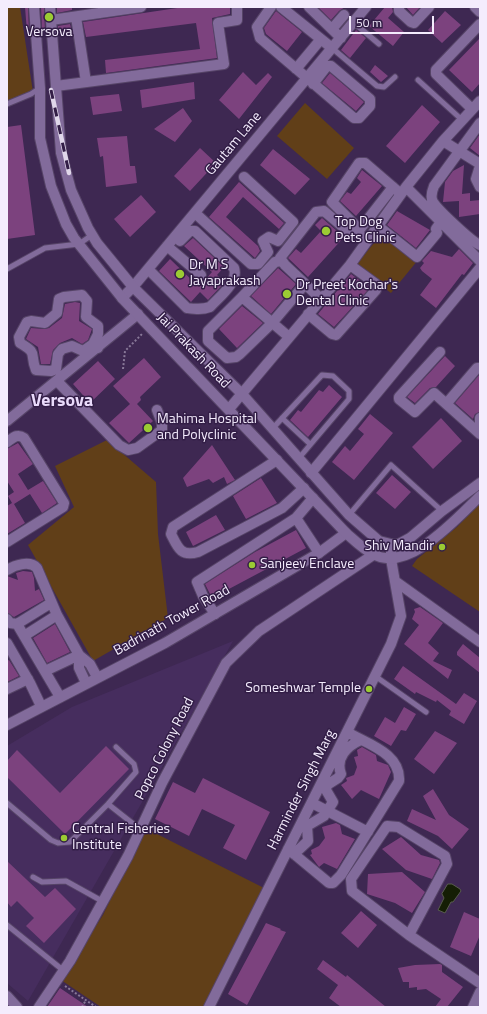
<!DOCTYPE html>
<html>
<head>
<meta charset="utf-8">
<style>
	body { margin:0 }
	#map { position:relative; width:487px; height:1014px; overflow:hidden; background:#3e2852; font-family:"Titillium Web",sans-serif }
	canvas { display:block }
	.frame { position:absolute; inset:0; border:8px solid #f4ecfd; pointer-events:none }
	.scale { position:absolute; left:349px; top:16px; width:85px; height:18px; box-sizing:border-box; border:2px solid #f4ecfd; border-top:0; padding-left:5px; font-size:12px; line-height:14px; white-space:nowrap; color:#f4ecfd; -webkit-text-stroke:3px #331e47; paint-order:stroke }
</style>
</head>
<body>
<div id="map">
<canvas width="487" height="1014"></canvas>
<div class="frame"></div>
<div class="scale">50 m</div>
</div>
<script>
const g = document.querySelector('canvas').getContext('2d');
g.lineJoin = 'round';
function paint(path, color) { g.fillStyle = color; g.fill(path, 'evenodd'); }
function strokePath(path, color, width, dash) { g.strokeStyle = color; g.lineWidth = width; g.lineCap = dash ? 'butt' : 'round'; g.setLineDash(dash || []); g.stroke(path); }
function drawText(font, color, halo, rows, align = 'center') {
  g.font = font + ' "Titillium Web",sans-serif'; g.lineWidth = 3; g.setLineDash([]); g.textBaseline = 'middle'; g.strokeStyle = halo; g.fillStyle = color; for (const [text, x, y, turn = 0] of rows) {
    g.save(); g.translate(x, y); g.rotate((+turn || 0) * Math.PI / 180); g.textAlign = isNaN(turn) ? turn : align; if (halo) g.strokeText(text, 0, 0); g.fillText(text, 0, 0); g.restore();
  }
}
paint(new Path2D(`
	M233 641 153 783 28 1001 7 983V746L72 707Z`), '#462d5e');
paint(new Path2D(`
	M7 7H20L33 92 7 102Z
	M305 103 354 148 327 179 277 136Z
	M384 231 418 260 391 293 355 266Z
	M107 440 156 482 158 534 168 618 93 661 28 545 74 507 55 466Z
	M480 503V612L412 566 417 559 457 527Z
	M145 828 266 889 206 1007H101L61 980 103 915Z`), '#613f18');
const water = new Path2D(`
	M448 884H452L460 889 461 891 453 902H451L445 913 438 910 444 898 442 894Z`);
paint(water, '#151e05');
strokePath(water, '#585c4f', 1);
paint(new Path2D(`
	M25 7H28L29 32H27Z
	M41 7H44L45 31H42Z
	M57 7H72V10L57 13Z
	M184 7H230V14L212 18 217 58 106 73 105 60 200 49 196 23 86 37 83 22Z
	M318 7H345L339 11 331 20Z
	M385 7H392L393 12 388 18 404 32 393 46 369 26Z
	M406 7H420L413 15Z
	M276 11 302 32 287 51 266 34 264 28Z
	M445 11 461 25 442 43 428 30Z
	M70 24 71 28 58 29V26Z
	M356 30 366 38 350 58 341 50Z
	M480 38V83L472 92 449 70Z
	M375 65 388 76 381 82 370 72Z
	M243 72 256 85 268 73 272 77 239 119 219 100Z
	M330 73 364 102 356 111 322 83Z
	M194 82 195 99 142 108 140 90Z
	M119 94 122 111 93 115 90 97Z
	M422 105 440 122 405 163 386 146Z
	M183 108 192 121 175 142 154 129Z
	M21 125 35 235 7 239V127Z
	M480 134V156L470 148Z
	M127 136 130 166H135L137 183 106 187 103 156 100 157 97 138Z
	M200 148 216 163 190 191 174 176Z
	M273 149 310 179 295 195 260 165Z
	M464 165 462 194 470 193V201L480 200V214L459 217V201L443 202 445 182 453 171Z
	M362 170 382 186 356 216 340 201 347 192 351 194 361 182 357 178Z
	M239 182 284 223 279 229 243 197 226 217 258 246 260 251 255 258 209 217Z
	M141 195 156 212 130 237 114 219Z
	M397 211 430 230 416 248 387 225Z
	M322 218 344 237 308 277 288 258 296 249 301 253 321 231 315 225Z
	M193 238 224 267 217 275 225 282 208 300 200 292 191 302 159 271 170 259 199 287 212 272 184 246Z
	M459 249 473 263 464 275 462 274 436 308 420 295 432 279 422 271 420 268 424 263 422 261 431 251 452 257Z
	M278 268 296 284 271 314 251 296Z
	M351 274 370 288 334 327 318 314Z
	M75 302 80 303 79 321 92 329 88 340 82 344 72 338 60 343 53 350 50 364H41L38 347 26 339 31 328 44 329 49 328 62 318 65 304Z
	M242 306 263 323 237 348 219 329Z
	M445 356 455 366 436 387 430 388 415 403 407 397Z
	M144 358 161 377 140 397 141 400 137 404 153 421 129 443 109 423 130 404 113 386Z
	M98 361 115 379 90 403 73 384Z
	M480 374V412L475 414 473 419 455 403Z
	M329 385 342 397 308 437 290 420 298 410 301 412 319 390 323 392Z
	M370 414 393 433 354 480 332 462 345 446 350 451 364 434 358 429Z
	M441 418 462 441 433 469 412 447Z
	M18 443 33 464 18 474 28 490 43 481 57 503 42 513 30 494 14 504 25 523 7 534V506L12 503 8 496 14 492 7 481V449Z
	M212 445 235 480 227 484 224 477 213 483 209 479 187 487 183 478Z
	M392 475 411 492 395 509 376 493Z
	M261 478 277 503 246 519 233 496Z
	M216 515 225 530 193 546 186 532Z
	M296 530 306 548 212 598 205 584 255 552Z
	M23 571 32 572 34 578 35 591 39 589 44 600 14 617 7 613V576L18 580 16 573Z
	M420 607 443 623 428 643 439 653 433 661 452 670 448 679 404 644 419 625 412 619 415 612 414 609Z
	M55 624 70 652 47 663 33 638Z
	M463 644 480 658V673L457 655V652Z
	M9 660 19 676 7 682V661Z
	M403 666 456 704 464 693 477 701 464 724 449 715 451 711 437 700 436 702 416 692 415 694 394 679Z
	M404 707 416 714 406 731 401 730 391 746 374 736 385 717 395 723Z
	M435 731 457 743 434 774 414 759Z
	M106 746 129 769 65 834 7 777V761L17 750 60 793Z
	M362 747 376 755 377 761 388 765 391 772 379 799 361 790 352 799 341 785 347 781 346 778 354 775 357 767 354 757 358 756 357 750Z
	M203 778 270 812 246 860 223 848 235 825 202 809 189 836 155 819 173 782 195 793Z
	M433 789 449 815 469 829 452 849 438 836 407 821 412 809 436 820 423 796Z
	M336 823 340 825 342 834 355 839 337 869 324 863 319 867 310 855 312 854 311 850 319 846 325 838 322 827Z
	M401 837 421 855 439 860 440 863 432 879 406 870 382 849Z
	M7 861 45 897 55 888 76 909 44 943 26 926 34 918 17 901 11 907 7 902Z
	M402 872 425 892 412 913 395 903 367 894 368 874Z
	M361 911 377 925 358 948 341 933Z
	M464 912 480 919V935L471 956 450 947Z
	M266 923 281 929 280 930 286 932 247 1005 228 994Z
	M323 960 346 977 347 975 386 1007H341L329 998 338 985 317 969Z
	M440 964 442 965V972L463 987 447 1007H435L441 999 426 989 417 990V987L409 988V982H403L398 968 415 965Z
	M60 988 88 1007H47Z`), '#7c427e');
const service = new Path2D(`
	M353 22 379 44
	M332 48 377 86 384 87 395 77
	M418 80 461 119
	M7 104 31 94 40 88
	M7 269 45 248 79 244 92 235
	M282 418 310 444
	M273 428 322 375 333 376 349 391V399L299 458
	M349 515 391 465 442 511
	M375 676 426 712
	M7 803 51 840 58 843 70 842 108 804 136 772 134 764 116 747
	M108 804 141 830
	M33 877 42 882 66 881 102 901
	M7 925 64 971`);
const minor = new Path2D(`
	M271 7 257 27 260 38 354 118H359L370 106V99L331 66H327L313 84
	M281 7 332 48
	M309 7 341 38
	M399 7V11L411 22 414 23 429 7
	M475 7 480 12
	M76 17 86 82
	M51 20 141 7
	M332 29 344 15
	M296 69 321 39
	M56 86 224 64 218 23 237 20V7
	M472 109 436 74V70L480 24
	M480 123 434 186C432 191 430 197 433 202 438 210 472 242 480 245
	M443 141 480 164
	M480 166 476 179 480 187
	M406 187 480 261
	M195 213 251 264H258L268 252 263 241 269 237 278 241 293 222 244 177
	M378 226 417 257 437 233 436 229 441 222
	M357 233 393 187
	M362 237 357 233 356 226 332 202 359 163H365L401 194
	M167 246 201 275
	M281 261 275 262 242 297 289 337
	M152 273 187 308C195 309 202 310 210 307 219 297 239 282 234 268L195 231H190L180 241
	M242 297 208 331V341L227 358 236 357 240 354 272 323 305 284
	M122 298 133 287 366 7
	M321 299 285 265 280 258 316 212 324 211 350 233H357
	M308 314 332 334 336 335 376 290V284L350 265
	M93 344 83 351 72 346 62 349 58 354 56 369 51 371 36 370C29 353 39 354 20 343L19 337 27 322 31 321 45 323 57 313 59 299 64 297 82 295 87 301 86 317 98 326V334L93 344 98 348
	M440 352 399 397V399L415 412 434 393 480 434
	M57 381 119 445 128 450 137 448 162 430V423L157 410
	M447 403 477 368H480
	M229 409 350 265 406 187 443 141 480 101
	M480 418V423
	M7 421 138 314
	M7 442C13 438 17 433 24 438L64 503 63 507 7 542
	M277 460 173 527 171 534C178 548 181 557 198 552L282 508 304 488
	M311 473 480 268
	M296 518 313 498
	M7 570C15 565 30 560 37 568L57 615 79 655 90 664 97 677
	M395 581 480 642
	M215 614 203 596 197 582 296 518 319 553
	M7 619 10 623 17 624 60 697
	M17 624 51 603
	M24 636 57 615
	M7 643 30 683 41 706
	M79 655V668L86 683
	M45 671 79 655
	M7 689 28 679
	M312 803 368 832
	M288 849 329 883H333L341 875 399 781C401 753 367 744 347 732
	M294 854 308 841 307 826 324 816 333 802 326 790 327 785 338 778 341 774C335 758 347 746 361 740
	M409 935 447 864 445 856 398 827 387 826 351 879 352 891 409 935 480 983
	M7 996 17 1007
	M39 1007 70 961 128 856 162 783 226 663 259 631 373 555 379 541
	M209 1007 391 644 401 616 391 559V544`);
const tertiary = new Path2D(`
	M7 725 165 643 319 553 346 533`);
const secondary = new Path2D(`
	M34 7 40 88V138L51 186 66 224 74 238 122 298 346 533C354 540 363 549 373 554 408 574 457 518 480 496
	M50 7 61 153 71 190 88 228 97 243 133 287 242 394 349 515 379 541 391 544H399L410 538 442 511 480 483
	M473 1007 480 992`);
strokePath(service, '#564467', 7);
strokePath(minor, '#564467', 12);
strokePath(tertiary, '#564467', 12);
strokePath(secondary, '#564467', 12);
strokePath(new Path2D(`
	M123 369 125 351 142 334
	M65 986 96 1007
	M82 1007 86 1000`), '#887898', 2, [2, 2]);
strokePath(service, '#826b9b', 5);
strokePath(minor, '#826b9b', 10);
strokePath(tertiary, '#826b9b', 10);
strokePath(secondary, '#826b9b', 10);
const rail = new Path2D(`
	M51 90 69 173`);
strokePath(rail, '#e0d7ea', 4.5);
strokePath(rail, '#331e47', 3, [9]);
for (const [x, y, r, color] of [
	[49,17,5,"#9bcb33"],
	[326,231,5,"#9bcb33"],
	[180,274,5,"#9bcb33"],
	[287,294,5,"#9bcb33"],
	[148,428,5,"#9bcb33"],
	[442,547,4,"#9bcb33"],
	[252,565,4,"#9bcb33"],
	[369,689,4,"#9bcb33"],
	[64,838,4,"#9bcb33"]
]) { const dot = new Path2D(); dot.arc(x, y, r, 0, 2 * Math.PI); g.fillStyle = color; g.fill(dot); strokePath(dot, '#331e47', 1.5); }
drawText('14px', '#f4ecfd', '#331e47', [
	["Versova",49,33,"center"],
	["Top Dog",335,223],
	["Pets Clinic",335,239],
	["Dr M S",189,266],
	["Jayaprakash",189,282],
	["Dr Preet Kochar's",296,286],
	["Dental Clinic",296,302],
	["Mahima Hospital",157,420],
	["and Polyclinic",157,436],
	["Shiv Mandir",434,547,"right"],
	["Sanjeev Enclave",260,565],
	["Someshwar Temple",361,689,"right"],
	["Central Fisheries",72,830],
	["Institute",72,846]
], 'left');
drawText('14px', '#f4ecfd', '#331e47', [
	["Gautam Lane",234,144,-50],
	["Jai Prakash Road",193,351,46],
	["Badrinath Tower Road",172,621,-29],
	["Popco Colony Road",165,749,-63],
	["Harminder Singh Marg",302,790,-63]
]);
drawText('bold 18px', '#eadbfb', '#331e47', [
	["Versova",62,402]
]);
</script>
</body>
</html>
